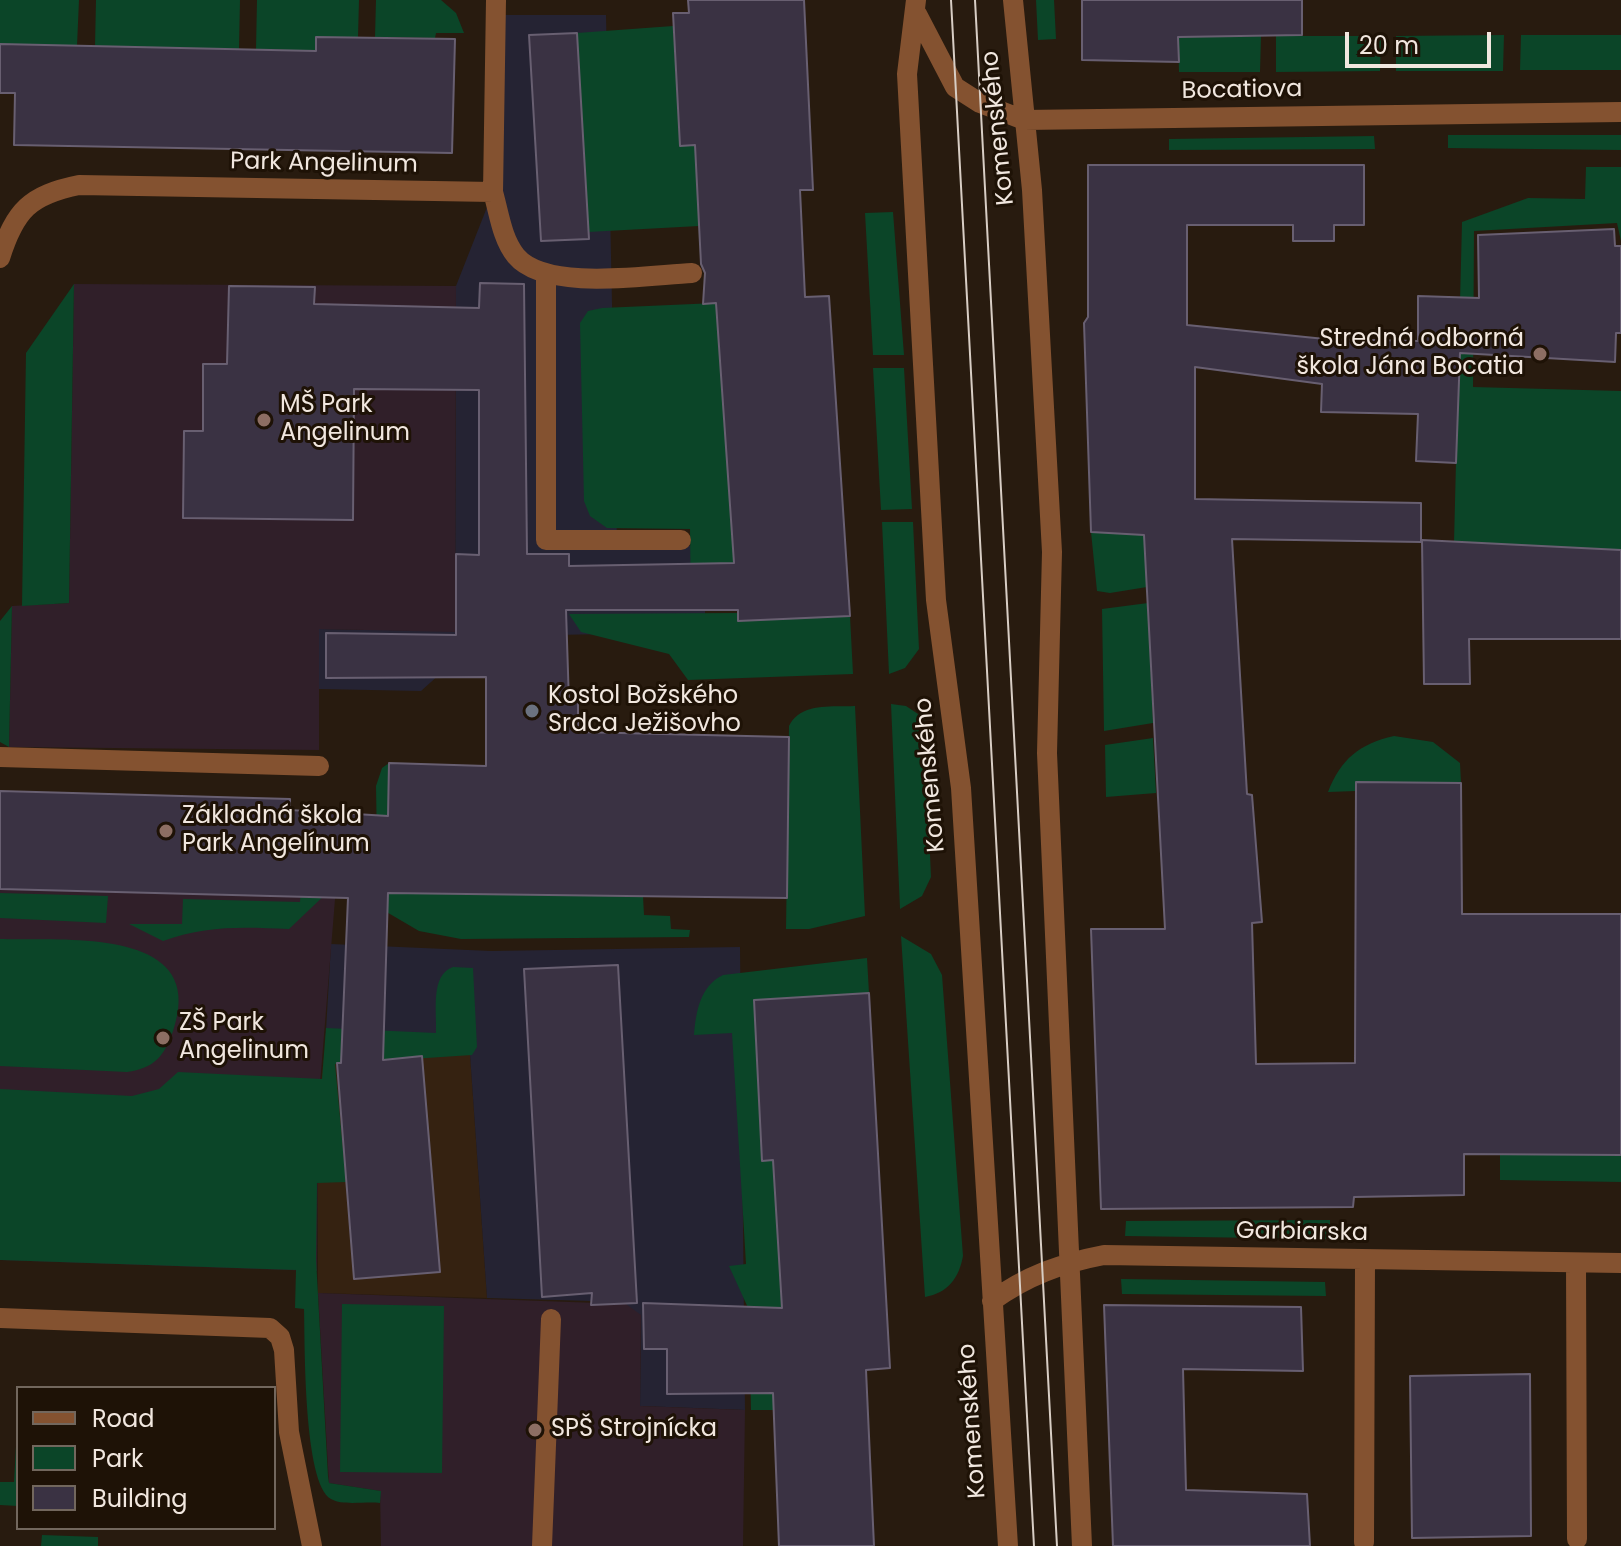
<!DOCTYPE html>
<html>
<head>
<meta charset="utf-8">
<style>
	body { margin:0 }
	#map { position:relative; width:1621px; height:1546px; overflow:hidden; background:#281b0f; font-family:Poppins,sans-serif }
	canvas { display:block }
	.legend { position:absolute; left:16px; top:1386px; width:260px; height:144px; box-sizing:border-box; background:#1e1206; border:2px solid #72675d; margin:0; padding:10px 14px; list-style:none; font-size:24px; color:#f1e7df }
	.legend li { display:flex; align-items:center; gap:16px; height:40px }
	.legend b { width:40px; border:2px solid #72675d }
	.scale { position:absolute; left:1345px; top:32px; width:146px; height:36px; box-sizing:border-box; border:4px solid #f1e7df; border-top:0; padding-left:10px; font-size:24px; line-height:28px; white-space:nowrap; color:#f1e7df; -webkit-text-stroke:6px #1e1206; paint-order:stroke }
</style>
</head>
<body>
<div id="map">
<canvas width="1621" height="1546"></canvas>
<ul class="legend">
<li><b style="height:10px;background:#845230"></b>Road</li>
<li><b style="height:22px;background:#0b4528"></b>Park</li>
<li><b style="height:22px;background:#3a3243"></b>Building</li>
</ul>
<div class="scale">20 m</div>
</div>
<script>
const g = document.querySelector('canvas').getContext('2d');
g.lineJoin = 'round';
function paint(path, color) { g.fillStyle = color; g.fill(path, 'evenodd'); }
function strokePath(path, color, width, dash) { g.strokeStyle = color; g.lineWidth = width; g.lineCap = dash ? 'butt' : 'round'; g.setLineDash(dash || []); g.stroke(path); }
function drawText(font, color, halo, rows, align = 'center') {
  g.font = font + ' Poppins,sans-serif'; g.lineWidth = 6; g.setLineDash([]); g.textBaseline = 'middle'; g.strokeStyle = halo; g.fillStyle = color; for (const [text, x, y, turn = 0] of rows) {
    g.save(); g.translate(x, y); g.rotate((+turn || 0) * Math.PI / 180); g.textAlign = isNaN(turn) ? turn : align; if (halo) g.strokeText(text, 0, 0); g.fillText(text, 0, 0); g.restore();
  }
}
paint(new Path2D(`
	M469 1040 487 1298 318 1293V1109L325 1048Z`), '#352211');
paint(new Path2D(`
	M496 15H606L617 544 705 546V632L506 636 461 655 421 691 319 689V629L455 631 456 286 493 192Z
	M331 944 491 951 740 947 745 1410 640 1406 641 1315 591 1305V1301L487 1298 469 1040 325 1048Z`), '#252333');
paint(new Path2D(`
	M74 284 456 286 455 632 319 629V750L9 747 12 606 69 603Z
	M0 791 290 799V811L332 812 331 886 336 887 318 1109 317 1271 0 1260Z
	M318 1293 626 1304 641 1315 640 1406 745 1410 743 1546H381L380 1491 329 1483Z`), '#301f29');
paint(new Path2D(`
	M0 0H79L77 46 0 44Z
	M96 0H240L239 49 95 46Z
	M257 0H359L358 37H317L316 51 256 49Z
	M376 0H441L456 13 464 33H436L435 38 375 37Z
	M1036 0H1054L1056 39 1038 40Z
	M673 26 680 146 695 145 699 226 588 232 577 33Z
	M1504 35 1503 71H1396V36Z
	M1521 35H1621V70H1520Z
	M1261 36 1260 72H1179L1178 37Z
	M1276 36H1381L1380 71 1276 72Z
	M1448 135H1621V150L1448 148Z
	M1374 136 1375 149 1169 150V139Z
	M1586 167H1621V241L1617 223 1474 231 1473 387 1621 391V550L1454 542 1462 222 1528 198 1585 199Z
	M893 212 904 355H873L865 213Z
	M74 284 69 603 22 606 26 353Z
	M716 303 737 610 691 609 690 529 607 528 590 516 584 501 580 323 588 311 602 308Z
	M873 368H904L912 509 881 510Z
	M882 522H913L919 649 905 668 889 674Z
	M1091 532 1144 535 1147 587 1110 593 1097 591Z
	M1148 603 1153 723 1104 731 1102 609Z
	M12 606 9 747 0 742V621Z
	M738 613 739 621 850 616 853 674 688 680 669 654 581 632 569 614Z
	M891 704 906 706 924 718 931 877 922 896 900 909Z
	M855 706 865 916 809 929H786L789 726C800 702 833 707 855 706Z
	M1394 736 1433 742 1460 763 1461 783 1357 782 1356 791 1328 792C1341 759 1359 744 1394 736Z
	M1153 738 1156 793 1106 797 1105 745Z
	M389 763 387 890 643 896 644 915 670 916 671 929 690 930 689 937 461 939 419 931 378 907 376 786 382 768Z
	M301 889 330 890 289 929C244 927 206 925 163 941L129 924H182L183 899 300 902Z
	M0 893 108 896 106 923 0 918Z
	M901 936 931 954 942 975 963 1256C959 1278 948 1293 925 1297Z
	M0 939C61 941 210 925 173 1031 164 1057 154 1068 127 1072L0 1066Z
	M867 958 869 993 754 1000 773 1160 786 1376 772 1377 774 1410H751L749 1310 729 1266 746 1264 732 1033 694 1035C696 1012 700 986 723 975Z
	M453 967 473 968 477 1047 472 1055 335 1064 346 1182 317 1183 316 1259 328 1476 329 1483 381 1491 380 1503C366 1501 343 1506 331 1499 303 1484 305 1341 304 1309L295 1308 296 1270 0 1260V1089L132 1096 159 1089 178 1072 322 1079 326 1028 436 1033C437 1011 430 975 453 967Z
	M1500 1154 1621 1155V1182L1500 1180Z
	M1330 1220V1239L1125 1236 1126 1221Z
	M1121 1279 1325 1282 1326 1296 1122 1294Z
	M342 1304 444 1306 442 1473 340 1472Z
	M18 1410V1506L0 1505V1482H14Z
	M42 1535 98 1537V1546H41Z`), '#0b4528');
const building = new Path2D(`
	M688 0H804L813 190H800L805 297 829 296 850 616 738 621V610H566L569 703 578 702V732L789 737 787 898 388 893 383 1060 422 1056 440 1272 354 1279 337 1063H341L348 898 0 889V791L290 799V810L388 816 389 763 486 766V677L326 678V633L456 635V554L479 555V390L354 389 353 520 183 518 184 431H203V364H227L229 286 315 287 314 304 479 308 480 283 524 284 527 554H569V566L734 563 716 303 703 304 705 273 701 264 695 145 680 146 673 13H689Z
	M1082 0H1302V35L1178 37 1179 62 1082 60Z
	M577 33 589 239 541 241 529 35Z
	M316 37 455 39 452 153 14 145 15 93H0V44L316 51Z
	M1088 165H1364V225H1334V241H1293V225H1187V325L1325 339 1418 341V296L1479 298 1478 235 1614 229 1615 246H1621V333H1616L1615 362 1460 353 1456 463 1416 461 1418 414 1321 412 1322 384 1195 367V499L1421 503V542L1232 539 1247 794 1252 795 1262 922 1252 923 1256 1064 1355 1063 1356 782 1461 783 1462 914H1621V1155L1464 1154V1195L1354 1197 1353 1207 1101 1209 1091 929H1165L1144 535 1091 532 1084 323 1088 317Z
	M1422 540 1621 550V639H1469L1470 684H1424Z
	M618 965 637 1303 591 1305 592 1293 542 1297 524 969Z
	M869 993 890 1368 866 1370 874 1546H779L773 1393 667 1394V1349H644L643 1303 782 1308 773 1160 762 1161 754 1000Z
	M1104 1305 1301 1307 1303 1371 1183 1369 1186 1490 1307 1494 1310 1546H1113Z
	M1530 1374 1531 1536 1412 1538 1410 1376Z`);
paint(building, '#3a3243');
strokePath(building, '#685f71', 2);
strokePath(new Path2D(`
	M916 0 907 74 936 600 961 788 1008 1546
	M1013 0 1032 190 1052 552 1047 753 1082 1546
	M917 14 955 87 980 103 1024 120 1621 112
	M493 192C499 213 502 239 516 256 546 292 649 275 692 273
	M0 258C15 210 30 195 79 185L493 192 496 0
	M546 273V540H681
	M0 757 319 766
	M1576 1263 1577 1539
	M992 1301C1026 1276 1062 1263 1104 1255L1621 1263
	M0 1318 270 1328 280 1337 284 1350 289 1432 312 1546
	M1364 1542 1365 1261
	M542 1546 551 1319`), '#845230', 20);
strokePath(new Path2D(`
	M951 0 1034 1546
	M975 0 1057 1546`), '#d8cec5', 2);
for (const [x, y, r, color] of [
	[1540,354,8,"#8d6e63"],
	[264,420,8,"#8d6e63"],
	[532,711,8,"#6b7280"],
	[166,831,8,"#8d6e63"],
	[163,1038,8,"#8d6e63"],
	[535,1430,8,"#8d6e63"]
]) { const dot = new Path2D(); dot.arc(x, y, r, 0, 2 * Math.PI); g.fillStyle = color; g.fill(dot); strokePath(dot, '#1e1206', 3); }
drawText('24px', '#f1e7df', '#1e1206', [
	["Bocatiova",1242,91,-1],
	["Komenského",999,128,-96],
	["Park Angelinum",324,164,1],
	["Komenského",931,775,-95],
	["Garbiarska",1302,1233,1],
	["Komenského",973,1421,-94]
]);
drawText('24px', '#f1e7df', '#1e1206', [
	["Stredná odborná",1524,340,"right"],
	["škola Jána Bocatia",1524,368,"right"],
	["MŠ Park",280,406],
	["Angelinum",280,434],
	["Kostol Božského",548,697],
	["Srdca Ježišovho",548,725],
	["Základná škola",182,817],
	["Park Angelínum",182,845],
	["ZŠ Park",179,1024],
	["Angelinum",179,1052],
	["SPŠ Strojnícka",551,1430]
], 'left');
</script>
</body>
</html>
